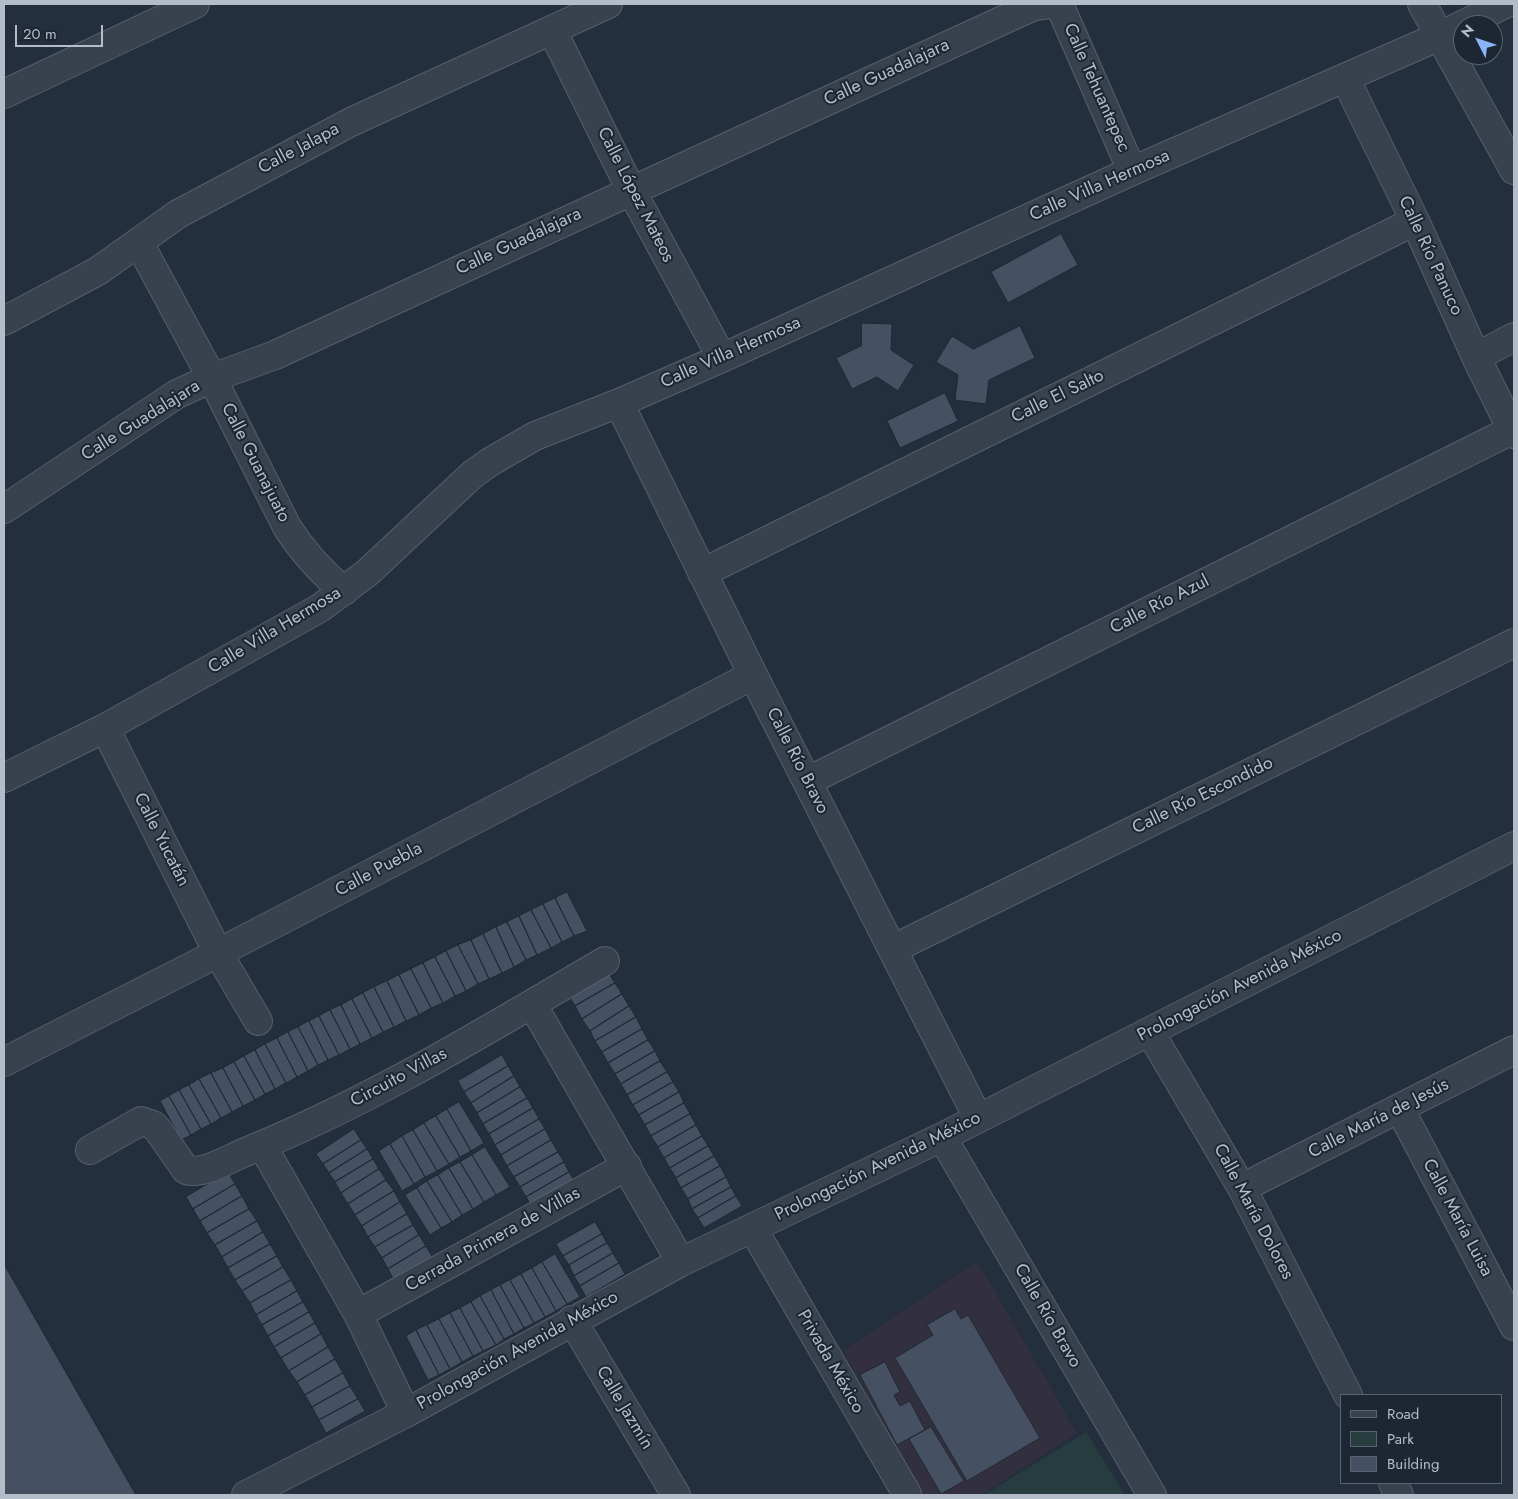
<!DOCTYPE html>
<html>
<head>
<meta charset="utf-8">
<style>
	body { margin:0 }
	#map { position:relative; width:1518px; height:1499px; overflow:hidden; background:#242f3e; font-family:Jost,sans-serif }
	canvas { display:block }
	.frame { position:absolute; inset:0; border:5px solid #b4bcc9; pointer-events:none }
	.legend { position:absolute; left:1340px; top:1394px; width:162px; height:90px; box-sizing:border-box; background:#1d2633; border:1px solid #59626f; margin:0; padding:6px 9px; list-style:none; font-size:15px; color:#b4bcc9 }
	.legend li { display:flex; align-items:center; gap:10px; height:25px }
	.legend b { width:25px; border:1px solid #59626f }
	.north { position:absolute; left:1453px; top:15px; width:50px; height:50px; box-sizing:border-box; background:#1d2633; border:1px solid #59626f; border-radius:50%; rotate:311deg; font-size:14px; font-weight:700; line-height:20px; text-align:center; color:#b4bcc9 }
	.north::after { content:''; display:block; margin:auto; width:18px; height:22px; background:#8ab4f8; clip-path:polygon(50% 0,100% 100%,50% 72%,0 100%) }
	.scale { position:absolute; left:15px; top:25px; width:88px; height:22px; box-sizing:border-box; border:2px solid #b4bcc9; border-top:0; padding-left:6px; font-size:15px; line-height:18px; white-space:nowrap; color:#b4bcc9; -webkit-text-stroke:4px #1d2633; paint-order:stroke }
</style>
</head>
<body>
<div id="map">
<canvas width="1518" height="1499"></canvas>
<div class="frame"></div>
<ul class="legend">
<li><b style="height:6px;background:#38414e"></b>Road</li>
<li><b style="height:14px;background:#263c3f"></b>Park</li>
<li><b style="height:14px;background:#455162"></b>Building</li>
</ul>
<div class="north">N</div>
<div class="scale">20 m</div>
</div>
<script>
const g = document.querySelector('canvas').getContext('2d');
g.lineJoin = 'round';
function paint(path, color) { g.fillStyle = color; g.fill(path, 'evenodd'); }
function strokePath(path, color, width, dash) { g.strokeStyle = color; g.lineWidth = width; g.lineCap = dash ? 'butt' : 'round'; g.setLineDash(dash || []); g.stroke(path); }
function drawText(font, color, halo, rows, align = 'center') {
  g.font = font + ' Jost,sans-serif'; g.lineWidth = 4; g.setLineDash([]); g.textBaseline = 'middle'; g.strokeStyle = halo; g.fillStyle = color; for (const [text, x, y, turn = 0] of rows) {
    g.save(); g.translate(x, y); g.rotate((+turn || 0) * Math.PI / 180); g.textAlign = isNaN(turn) ? turn : align; if (halo) g.strokeText(text, 0, 0); g.fillText(text, 0, 0); g.restore();
  }
}
paint(new Path2D(`
	M977 1261 1077 1433 981 1495H924L843 1351Z`), '#32303f');
paint(new Path2D(`
	M1086 1432 1125 1495H984Z`), '#263c3f');
const building = new Path2D(`
	M1061 234 1078 265 1008 303 991 272Z
	M862 323 892 324 891 350 914 365 898 391 877 377 852 389 836 358 861 346Z
	M1020 326 1035 358 989 380 986 404 955 400 958 375 936 362 952 336 973 349Z
	M945 393 958 421 900 448 887 421Z
	M567 892 587 931 574 936 555 898Z
	M555 898 574 936 562 942 543 904Z
	M543 904 562 942 551 948 531 910Z
	M531 910 551 948 537 955 519 916Z
	M519 916 537 955 526 960 507 922Z
	M507 922 526 960 514 967 496 927Z
	M496 927 514 967 502 973 483 934Z
	M483 934 502 973 489 979 471 940Z
	M471 940 489 979 478 984 458 945Z
	M458 945 478 984 466 991 446 951Z
	M446 951 466 991 455 996 435 957Z
	M435 957 455 996 443 1003 423 963Z
	M423 963 443 1003 431 1008 411 969Z
	M411 969 431 1008 419 1015 399 975Z
	M607 971 615 983 575 1006 568 994Z
	M399 975 419 1015 406 1021 387 981Z
	M387 981 406 1021 394 1027 374 987Z
	M615 983 622 994 582 1019 575 1006Z
	M374 987 394 1027 383 1032 363 993Z
	M363 993 383 1032 372 1038 352 999Z
	M622 994 629 1006 590 1031 582 1019Z
	M352 999 372 1038 360 1044 341 1005Z
	M341 1005 360 1044 350 1049 330 1010Z
	M629 1006 636 1017 595 1041 590 1031Z
	M330 1010 350 1049 339 1055 319 1016Z
	M319 1016 339 1055 328 1060 309 1021Z
	M636 1017 642 1029 602 1052 595 1041Z
	M309 1021 328 1060 318 1065 298 1027Z
	M298 1027 318 1065 308 1071 288 1032Z
	M642 1029 648 1040 608 1063 602 1052Z
	M288 1032 308 1071 297 1077 277 1038Z
	M277 1038 297 1077 286 1083 265 1044Z
	M648 1040 655 1051 615 1074 608 1063Z
	M265 1044 286 1083 275 1089 255 1050Z
	M255 1050 275 1089 265 1094 244 1056Z
	M655 1051 660 1061 621 1084 615 1074Z
	M502 1055 508 1066 464 1092 458 1081Z
	M244 1056 265 1094 255 1100 234 1062Z
	M660 1061 667 1072 627 1095 621 1084Z
	M234 1062 255 1100 243 1106 223 1068Z
	M508 1066 514 1076 471 1103 464 1092Z
	M223 1068 243 1106 232 1112 211 1073Z
	M667 1072 673 1082 633 1105 627 1095Z
	M211 1073 232 1112 221 1118 199 1079Z
	M514 1076 520 1087 477 1113 471 1103Z
	M199 1079 221 1118 211 1124 189 1085Z
	M673 1082 679 1092 639 1115 633 1105Z
	M189 1085 211 1124 201 1129 179 1090Z
	M520 1087 527 1098 483 1124 477 1113Z
	M179 1090 201 1129 191 1135 169 1096Z
	M679 1092 684 1103 645 1125 639 1115Z
	M169 1096 191 1135 181 1140 160 1101Z
	M527 1098 533 1108 489 1134 483 1124Z
	M459 1102 484 1143 471 1151 447 1109Z
	M684 1103 690 1114 651 1136 645 1125Z
	M533 1108 539 1119 495 1145 489 1134Z
	M447 1109 471 1151 460 1157 436 1116Z
	M690 1114 696 1125 658 1147 651 1136Z
	M436 1116 460 1157 449 1164 424 1123Z
	M539 1119 545 1129 501 1155 495 1145Z
	M424 1123 449 1164 437 1171 413 1130Z
	M696 1125 702 1136 664 1158 658 1147Z
	M354 1129 361 1140 323 1164 316 1154Z
	M545 1129 551 1140 507 1166 501 1155Z
	M413 1130 437 1171 425 1177 402 1136Z
	M402 1136 425 1177 414 1184 390 1144Z
	M702 1136 708 1146 670 1168 664 1158Z
	M361 1140 367 1149 329 1173 323 1164Z
	M551 1140 558 1152 514 1177 507 1166Z
	M390 1144 414 1184 402 1191 379 1151Z
	M708 1146 714 1156 676 1178 670 1168Z
	M485 1147 510 1187 496 1195 472 1155Z
	M367 1149 373 1159 335 1182 329 1173Z
	M558 1152 564 1162 520 1187 514 1177Z
	M472 1155 496 1195 484 1202 460 1162Z
	M714 1156 720 1166 681 1188 676 1178Z
	M373 1159 379 1169 341 1193 335 1182Z
	M460 1162 484 1202 473 1209 449 1168Z
	M564 1162 569 1172 526 1197 520 1187Z
	M720 1166 726 1177 688 1199 681 1188Z
	M449 1168 473 1209 462 1215 438 1175Z
	M379 1169 386 1180 348 1204 341 1193Z
	M228 1172 235 1184 193 1209 186 1197Z
	M569 1172 575 1182 532 1207 526 1197Z
	M438 1175 462 1215 452 1222 427 1181Z
	M726 1177 731 1187 692 1209 688 1199Z
	M386 1180 394 1191 355 1215 348 1204Z
	M427 1181 452 1222 441 1228 417 1188Z
	M235 1184 242 1196 200 1221 193 1209Z
	M731 1187 736 1196 698 1218 692 1209Z
	M417 1188 441 1228 430 1235 405 1195Z
	M394 1191 400 1202 362 1226 355 1215Z
	M242 1196 249 1209 207 1233 200 1221Z
	M736 1196 742 1206 704 1228 698 1218Z
	M400 1202 407 1214 368 1237 362 1226Z
	M249 1209 257 1221 215 1245 207 1233Z
	M407 1214 413 1225 375 1247 368 1237Z
	M257 1221 263 1232 222 1257 215 1245Z
	M595 1222 602 1234 563 1256 556 1244Z
	M413 1225 419 1235 382 1258 375 1247Z
	M263 1232 270 1244 228 1268 222 1257Z
	M602 1234 607 1243 569 1265 563 1256Z
	M419 1235 426 1246 388 1269 382 1258Z
	M607 1243 613 1253 574 1276 569 1265Z
	M270 1244 277 1256 235 1280 228 1268Z
	M426 1246 433 1258 395 1282 388 1269Z
	M613 1253 619 1263 580 1286 574 1276Z
	M555 1254 580 1297 567 1304 542 1262Z
	M277 1256 283 1267 242 1291 235 1280Z
	M542 1262 567 1304 556 1311 532 1268Z
	M619 1263 625 1274 586 1297 580 1286Z
	M4 1264 136 1495H4Z
	M283 1267 291 1280 250 1303 242 1291Z
	M532 1268 556 1311 545 1317 521 1274Z
	M521 1274 545 1317 534 1323 510 1280Z
	M291 1280 297 1291 256 1315 250 1303Z
	M510 1280 534 1323 524 1328 500 1285Z
	M500 1285 524 1328 514 1334 491 1290Z
	M491 1290 514 1334 504 1339 480 1296Z
	M297 1291 303 1302 262 1325 256 1315Z
	M480 1296 504 1339 496 1345 471 1302Z
	M303 1302 309 1312 268 1336 262 1325Z
	M471 1302 496 1345 483 1351 460 1308Z
	M460 1308 483 1351 473 1356 450 1313Z
	M955 1309 961 1319 968 1315 1040 1438 967 1481 895 1358 933 1335 927 1325Z
	M309 1312 315 1323 274 1347 268 1336Z
	M450 1313 473 1356 462 1362 439 1319Z
	M439 1319 462 1362 450 1369 427 1325Z
	M315 1323 321 1334 281 1358 274 1347Z
	M427 1325 450 1369 439 1375 416 1330Z
	M416 1330 439 1375 428 1380 406 1336Z
	M321 1334 328 1347 289 1371 281 1358Z
	M328 1347 335 1359 297 1382 289 1371Z
	M335 1359 343 1373 305 1395 297 1382Z
	M885 1362 900 1392 894 1395 900 1406 910 1401 925 1430 897 1445 860 1375Z
	M343 1373 350 1386 312 1407 305 1395Z
	M350 1386 358 1399 319 1420 312 1407Z
	M358 1399 365 1411 326 1433 319 1420Z
	M931 1427 964 1481 941 1494 909 1439Z`);
paint(building, '#455162');
strokePath(building, '#1f2835', 1);
const minor = new Path2D(`
	M1059 4 1132 171
	M1422 4 1514 170
	M552 30 631 190 722 358
	M1345 78 1415 221 1476 357 1514 434
	M4 94 195 4
	M139 243 212 378 287 527C303 552 321 572 344 591
	M4 321 98 271 178 214 351 122 608 4
	M1476 357 1514 337
	M619 403 753 675 978 1118
	M4 509 177 394 212 378 275 355 1012 16 1034 6 1051 4
	M702 573 1415 221
	M105 728 218 953 258 1021
	M4 778 105 728 320 608 367 573 473 474 490 462 535 436 619 403 722 358 1132 171 1440 36 1505 4
	M808 781 1512 430
	M893 949 1514 643
	M532 1004 681 1262
	M1150 1032 1242 1188 1348 1395
	M4 1062 218 953 753 675
	M1400 1109 1514 1326
	M942 1137 1152 1495
	M262 1145 358 1314 406 1413
	M90 1150 141 1121 153 1125 158 1130 186 1170C203 1175 227 1160 243 1153 370 1102 487 1030 605 961
	M1242 1188 1514 1050
	M753 1229 907 1494
	M358 1314 627 1166
	M572 1320 676 1495
	M1393 1483 1399 1495
	M246 1495 406 1413 681 1262 942 1137 1514 846`);
strokePath(minor, '#565f6c', 30);
strokePath(minor, '#38414e', 28);
drawText('18px', '#b4bcc9', '#1d2633', [
	["Calle Guadalajara",887,73,-25],
	["Calle Tehuantepec",1096,88,66],
	["Calle Jalapa",299,149,-28],
	["Calle Villa Hermosa",1100,186,-24],
	["Calle López Mateos",635,195,63],
	["Calle Guadalajara",519,242,-25],
	["Calle Río Panuco",1430,256,65],
	["Calle Villa Hermosa",731,353,-24],
	["Calle El Salto",1058,397,-26],
	["Calle Guadalajara",141,421,-32],
	["Calle Guanajuato",255,463,63],
	["Calle Río Azul",1160,605,-27],
	["Calle Villa Hermosa",275,631,-31],
	["Calle Río Bravo",797,761,63],
	["Calle Río Escondido",1203,796,-26],
	["Calle Yucatán",161,840,63],
	["Calle Puebla",379,870,-28],
	["Prolongación Avenida México",1240,986,-27],
	["Circuito Villas",399,1078,-28],
	["Calle María de Jesús",1379,1119,-27],
	["Prolongación Avenida México",878,1167,-26],
	["Calle María Dolores",1253,1212,62],
	["Calle María Luisa",1457,1218,62],
	["Cerrada Primera de Villas",493,1240,-29],
	["Calle Río Bravo",1047,1316,60],
	["Prolongación Avenida México",518,1351,-29],
	["Privada México",830,1362,60],
	["Calle Jazmín",624,1408,59]
]);
</script>
</body>
</html>
